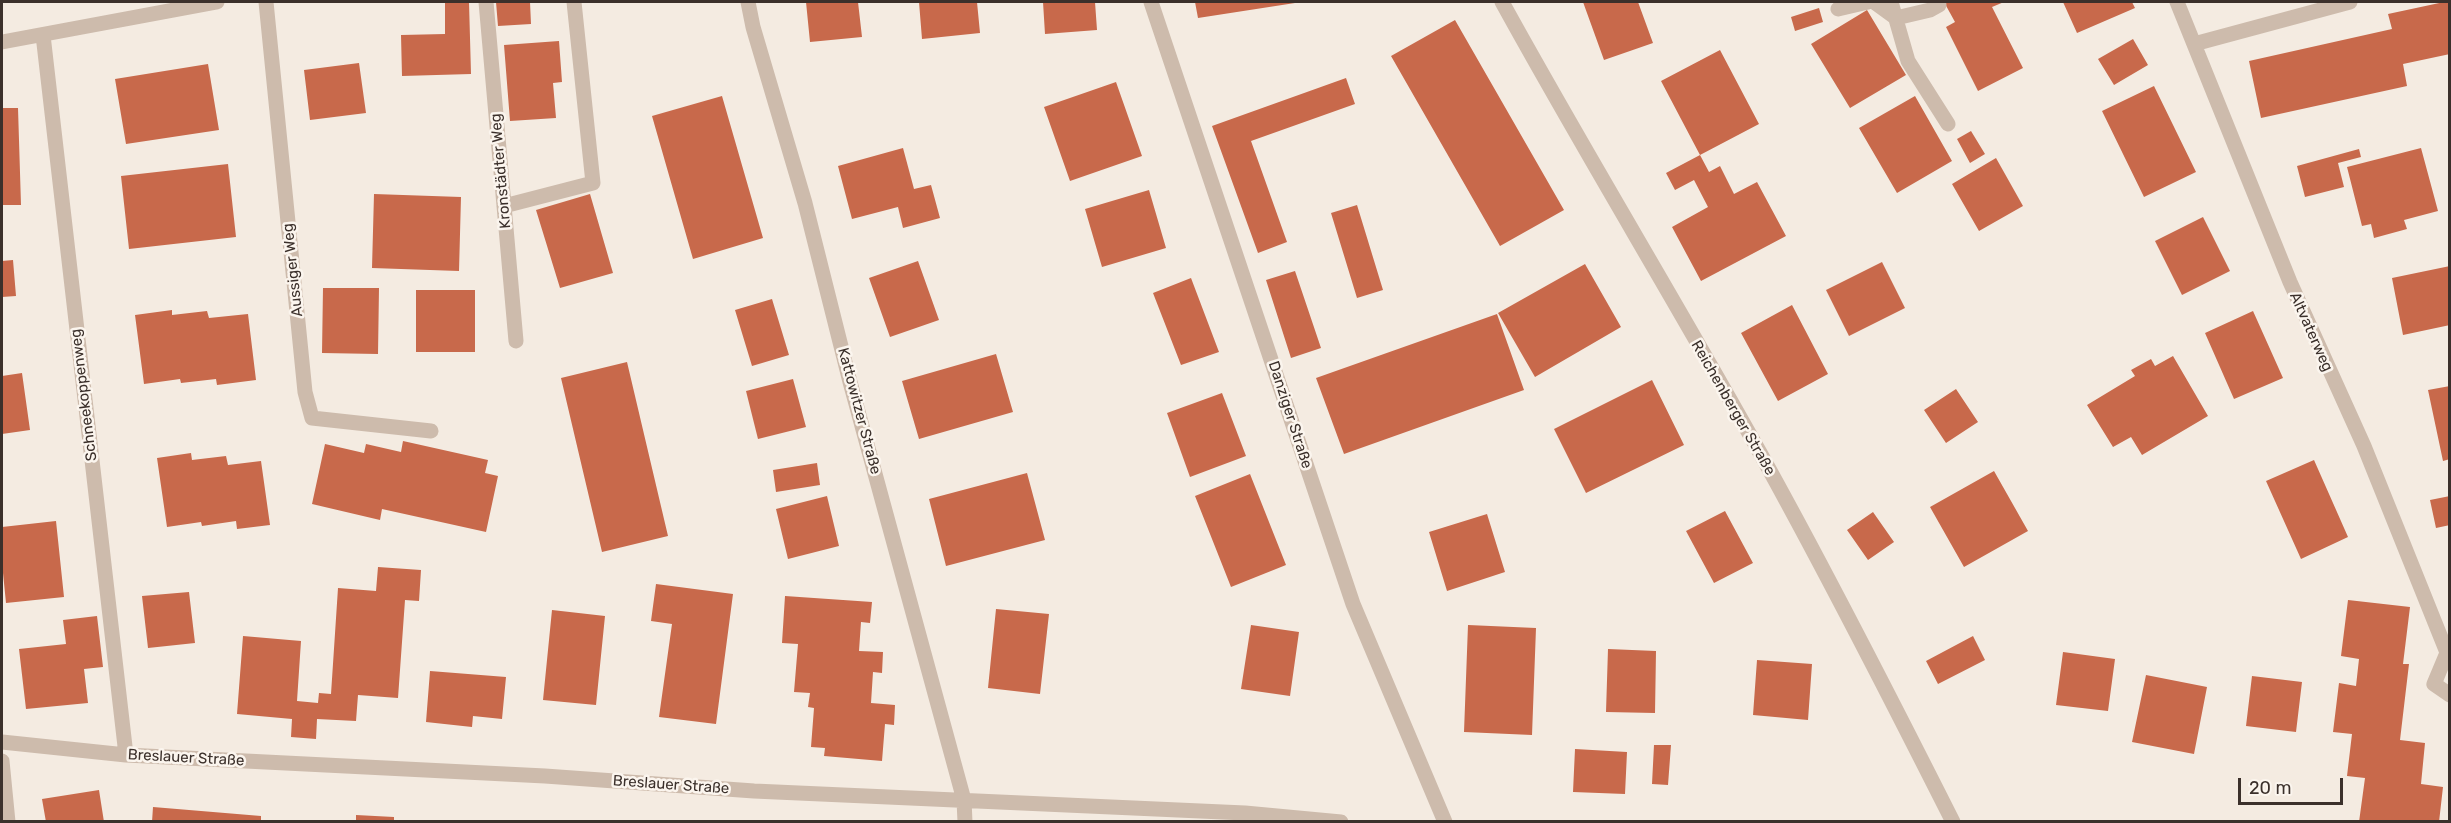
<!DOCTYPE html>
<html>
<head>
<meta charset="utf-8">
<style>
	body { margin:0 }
	#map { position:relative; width:2451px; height:823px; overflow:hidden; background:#f4ebe1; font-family:Rubik,sans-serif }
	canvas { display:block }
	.frame { position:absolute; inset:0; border:3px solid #3b302b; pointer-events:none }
	.scale { position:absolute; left:2238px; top:778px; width:105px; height:27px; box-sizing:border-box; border:3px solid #3b302b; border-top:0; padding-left:8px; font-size:18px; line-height:21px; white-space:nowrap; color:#3b302b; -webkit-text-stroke:4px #fbf5ee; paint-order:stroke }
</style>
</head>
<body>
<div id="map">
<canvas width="2451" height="823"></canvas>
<div class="frame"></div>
<div class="scale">20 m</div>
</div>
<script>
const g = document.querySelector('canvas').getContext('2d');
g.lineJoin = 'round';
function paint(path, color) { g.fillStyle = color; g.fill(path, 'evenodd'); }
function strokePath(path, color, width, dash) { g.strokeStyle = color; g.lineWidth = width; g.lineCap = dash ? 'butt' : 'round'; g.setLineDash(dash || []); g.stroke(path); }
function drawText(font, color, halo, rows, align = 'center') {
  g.font = font + ' Rubik,sans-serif'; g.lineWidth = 5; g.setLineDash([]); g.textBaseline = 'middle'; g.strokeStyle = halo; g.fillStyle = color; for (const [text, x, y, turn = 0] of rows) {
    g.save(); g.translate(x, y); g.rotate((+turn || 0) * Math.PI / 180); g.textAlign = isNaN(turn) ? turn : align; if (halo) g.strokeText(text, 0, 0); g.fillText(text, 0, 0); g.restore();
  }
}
paint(new Path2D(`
	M469 2 471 74 402 76 401 35 445 34V3Z
	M496 2H530L531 24 498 26Z
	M806 2H858L862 37 810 42Z
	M919 2H977L980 33 922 39Z
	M1043 2H1095L1097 30 1045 34Z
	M1195 2H1295V3L1198 18Z
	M1583 2H1638L1653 43 1604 60Z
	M1944 2H2004L1992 7 2023 68 1978 91 1946 27 1955 22Z
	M2063 2H2132L2135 8 2077 33Z
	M2444 2H2450V54L2403 64 2407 86 2261 118 2249 61 2392 29 2388 14Z
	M1819 8 1823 22 1795 31 1791 17Z
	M1867 10 1906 75 1850 108 1811 44Z
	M1455 20 1564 210 1500 246 1391 56Z
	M2133 39 2148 65 2114 85 2098 59Z
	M559 41 562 82 553 83 556 118 510 121 504 45Z
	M1720 50 1759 124 1700 155 1661 81Z
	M359 63 366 113 310 120 304 70Z
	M208 64 219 130 126 144 115 79Z
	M1346 78 1355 104 1251 141 1287 242 1258 253 1212 126Z
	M1116 82 1142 156 1070 181 1044 107Z
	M2154 86 2196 172 2144 197 2102 111Z
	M722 96 763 238 693 259 652 116Z
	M1915 96 1952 161 1897 193 1859 128Z
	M2 108H18L21 205H2Z
	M1971 131 1985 154 1970 163 1957 139Z
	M903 148 914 189 931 185 940 218 903 228 898 207 852 219 838 166Z
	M2421 148 2438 211 2404 220 2407 229 2374 238 2371 224 2362 226 2347 167Z
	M2359 149 2361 157 2338 163 2344 187 2305 197 2297 166Z
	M1700 155 1709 172 1720 166 1734 194 1757 182 1786 236 1701 281 1672 227 1708 207 1694 180 1675 190 1666 173Z
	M1996 158 2023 206 1979 231 1952 184Z
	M228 164 236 237 129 249 121 176Z
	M1149 190 1166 248 1102 267 1085 209Z
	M374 194 461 197 459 271 372 268Z
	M590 194 613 273 560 288 536 210Z
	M1357 205 1383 290 1357 298 1331 213Z
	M2203 217 2230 271 2182 295 2155 241Z
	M13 260 16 296 2 297V261Z
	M918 261 939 320 890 337 869 278Z
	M1882 262 1905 308 1849 336 1826 290Z
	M1585 264 1621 327 1535 377 1498 313Z
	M2450 266V325L2403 335 2392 278Z
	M1295 271 1321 348 1291 358 1266 280Z
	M1191 278 1219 352 1181 365 1153 293Z
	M323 288H379L378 354 322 353Z
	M416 290H475V352H416Z
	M772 299 789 355 752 366 735 310Z
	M1792 305 1828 374 1778 401 1741 333Z
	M172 310V315L207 311 209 318 248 314 256 380 217 385 216 379 181 383 180 379 144 384 135 315Z
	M2253 311 2283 378 2234 399 2205 333Z
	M1497 314 1524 390 1344 454 1316 378Z
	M996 354 1013 412 919 439 902 381Z
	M2173 356 2208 416 2142 455 2131 437 2113 447 2087 405 2135 376 2131 370 2151 359 2155 366Z
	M627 362 668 536 602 552 561 378Z
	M22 373 30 430 2 434V376Z
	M793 379 806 427 758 439 746 391Z
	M1652 380 1684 445 1586 493 1554 429Z
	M2450 386V459L2443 461 2428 390Z
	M1956 389 1978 422 1946 443 1924 410Z
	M1222 393 1246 456 1190 477 1167 413Z
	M403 441 488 460 485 473 498 476 486 532 382 509 380 520 312 504 325 444 364 453 366 444 401 452Z
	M191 453 192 460 226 456 228 465 261 461 270 525 237 529 236 521 202 526 201 522 167 527 157 458Z
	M2314 460 2348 537 2301 559 2266 481Z
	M817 463 820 485 776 492 773 470Z
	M1994 471 2028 531 1964 567 1930 507Z
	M1027 473 1045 540 946 566 929 499Z
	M1250 474 1286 565 1231 587 1195 496Z
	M827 496 839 546 788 559 776 509Z
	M2450 496V525L2436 528 2430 500Z
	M1725 511 1753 563 1714 583 1686 531Z
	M1873 512 1894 542 1868 560 1847 530Z
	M1487 514 1505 572 1447 591 1429 532Z
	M56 521 64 597 6 603 2 563V527Z
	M378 567 421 570 419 601 405 600 398 698 358 695 356 721 317 719 316 739 291 737 292 719 237 714 243 636 301 641 297 701 318 703 319 693 331 694 338 588 376 591Z
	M656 584 733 594 716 724 659 717 672 624 651 621Z
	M189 592 195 643 148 648 142 596Z
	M785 596 872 602 870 623 861 622 859 651 883 652 882 673 873 672 871 703 895 705 894 725 885 724 882 761 824 756 825 748 811 747 814 708 808 707 810 693 794 692 798 644 782 643Z
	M2348 600 2410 607 2403 664H2409L2400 740 2425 743 2421 784 2443 787 2439 822H2359L2365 778 2347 776 2352 734 2333 732 2339 683 2356 686 2359 659 2341 656Z
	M996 609 1049 614 1040 694 988 688Z
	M552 610 605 616 596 705 543 700Z
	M97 616 103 667 84 669 88 703 26 709 19 649 66 644 63 620Z
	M1251 625 1299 632 1290 696 1241 689Z
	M1468 625 1536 628 1532 735 1464 732Z
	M1973 636 1985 660 1938 684 1926 661Z
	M1608 649 1656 651 1655 713 1606 712Z
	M2063 652 2115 659 2108 711 2056 705Z
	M1757 660 1812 664 1808 720 1753 715Z
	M430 671 506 677 502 719 473 716 472 727 426 722Z
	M2146 675 2207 687 2194 754 2132 742Z
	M2252 676 2302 682 2296 732 2246 726Z
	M1654 745H1671L1668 785 1652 784Z
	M1575 749 1627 752 1625 794 1573 792Z
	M99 790 104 822H46L42 799Z
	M153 807 261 816V822H152Z
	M356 815 394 817V822H356Z`), '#c8694b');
strokePath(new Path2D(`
	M266 2 305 392 312 418 431 431
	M486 2 516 341
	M748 2 753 27 805 203 850 382 964 800 965 822
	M1151 2 1353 604 1445 822
	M1502 2C1585 153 1675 300 1759 451 1827 573 1890 697 1953 822
	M1874 2 1896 18 1930 10 1939 5
	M1891 2 1908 61 1948 124
	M2177 2 2290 282 2364 446 2450 660
	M1838 9 1868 2
	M43 35 126 755
	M2 42 217 2
	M2194 44 2350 2
	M504 206 593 183 574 2
	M2447 653 2434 684 2450 695
	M2 742 126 755 545 776 754 791 1245 813 1341 822
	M2 761 8 822`), '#cdbbac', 15);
drawText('15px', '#3b302b', '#fbf5ee', [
	["Kronstädter Weg",501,171,-95],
	["Aussiger Weg",293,270,-96],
	["Altvaterweg",2311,332,66],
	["Schneekoppenweg",84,395,-97],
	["Reichenberger Straße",1733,408,60],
	["Kattowitzer Straße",859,411,75],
	["Danziger Straße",1290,415,72],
	["Breslauer Straße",186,758,3],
	["Breslauer Straße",671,785,4]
]);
</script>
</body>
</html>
